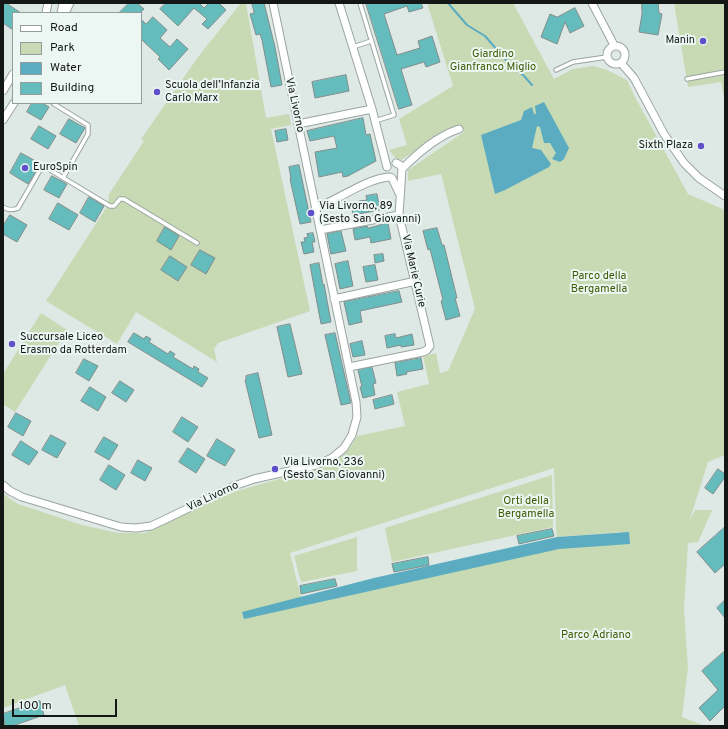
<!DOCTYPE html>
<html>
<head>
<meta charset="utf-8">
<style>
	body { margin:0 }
	#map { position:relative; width:728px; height:729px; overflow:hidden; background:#dee9e5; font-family:Overpass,sans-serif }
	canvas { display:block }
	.frame { position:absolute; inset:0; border:4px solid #131716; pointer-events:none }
	.legend { position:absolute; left:12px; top:12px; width:130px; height:92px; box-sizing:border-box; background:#ecf6f3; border:1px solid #959d9b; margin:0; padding:5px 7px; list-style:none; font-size:12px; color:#131716 }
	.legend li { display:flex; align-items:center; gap:8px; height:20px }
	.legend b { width:20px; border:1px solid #959d9b }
	.scale { position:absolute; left:12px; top:699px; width:105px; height:18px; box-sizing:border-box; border:2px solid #131716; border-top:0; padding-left:5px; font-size:12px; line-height:14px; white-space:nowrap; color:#131716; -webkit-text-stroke:3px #ecf6f3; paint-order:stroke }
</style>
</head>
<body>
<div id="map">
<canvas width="728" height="729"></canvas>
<div class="frame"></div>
<ul class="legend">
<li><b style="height:5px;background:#fff"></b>Road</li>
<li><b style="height:11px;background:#c7dab4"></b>Park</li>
<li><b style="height:11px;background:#5babc1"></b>Water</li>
<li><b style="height:11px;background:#65bcbc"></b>Building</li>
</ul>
<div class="scale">100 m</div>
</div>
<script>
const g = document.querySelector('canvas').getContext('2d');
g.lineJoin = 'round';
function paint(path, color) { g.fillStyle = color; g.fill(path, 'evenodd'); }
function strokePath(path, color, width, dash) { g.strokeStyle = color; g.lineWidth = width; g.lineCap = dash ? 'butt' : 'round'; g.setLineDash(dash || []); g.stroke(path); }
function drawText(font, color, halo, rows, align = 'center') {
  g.font = font + ' Overpass,sans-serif'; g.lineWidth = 4; g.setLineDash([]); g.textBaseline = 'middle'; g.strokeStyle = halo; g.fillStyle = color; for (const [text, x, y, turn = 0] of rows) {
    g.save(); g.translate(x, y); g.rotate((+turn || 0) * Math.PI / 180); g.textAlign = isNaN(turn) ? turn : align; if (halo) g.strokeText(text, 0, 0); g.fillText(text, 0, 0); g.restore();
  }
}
paint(new Path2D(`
	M241 3H246L266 118 289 114 291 125 271 129 310 311 218 343 214 349 217 362 136 312 117 344 46 301 108 205 109 194 144 141 141 139 198 57Z
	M427 3H513L554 79 573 69 593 66 607 70 627 80 635 97 688 194 725 210V455L708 462 689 522 695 510H712L698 542 688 543 684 609 688 668 682 717 705 726H79L65 685 3 708V493L10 499 18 504 82 525 118 533H145L230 493 335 463 350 448 357 436 405 426 397 392 429 384 423 356 436 353 440 373 448 371 475 309 441 174 408 181V170L464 132 459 124 401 160 396 159 389 150 407 145 399 119 453 86ZM554 468 556 527 557 537 623 532 303 606 290 553Z
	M674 3H725V103L721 82 688 87Z
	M41 313 67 330 15 412 3 404V374Z
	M552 475 553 527 392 562 385 528Z
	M357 537V571L301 582 294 556Z`), '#c7dab4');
paint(new Path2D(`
	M544 102 569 148 564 159 560 162 552 159 556 153 550 143H544L540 127 537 126 532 148 541 150 551 164 549 167 505 190 495 194 481 135 521 120 524 111 532 107 534 114H536L535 106Z
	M629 532 630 544 559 549 244 619 242 612 374 578 557 537Z`), '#5babc1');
strokePath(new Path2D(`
	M448 3 467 25 485 36 506 60 524 76 532 85`), '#5babc1', 2);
const building = new Path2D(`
	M3 3H6L21 13H13V30L3 23Z
	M129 3H137L144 9 140 13H119Z
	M166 3H199L204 8 209 3H219L226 10 208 29 202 24 207 19 194 8 178 26 160 9Z
	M252 3H264L275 47 282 85 271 87 262 40 260 34 256 35 250 14 254 13Z
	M366 3H421L423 8 409 12 407 6 384 14 397 55 420 48 418 41 432 36 440 62 426 67 424 62 401 69 412 105 399 109Z
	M642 3H658L659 13 662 14 658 35 639 32 642 14Z
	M575 8 584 26 570 33 565 22 557 44 541 37 550 14 557 17Z
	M153 17 167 30 160 38 170 47 177 39 188 49 169 70 158 59 160 57 141 39V19L146 24Z
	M346 75 349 91 315 98 312 82Z
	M32 103H42L49 107 41 120 27 112Z
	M363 118 366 135 370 134 376 161 348 176 343 177 342 172 319 177 315 152 337 148 334 136 310 141 307 131Z
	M69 119 85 128 76 143 60 134Z
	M39 126 56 136 48 149 31 139Z
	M286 129 288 140 277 142 275 131Z
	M21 153 41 164 28 184 10 173Z
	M299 165 311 222 300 224 290 179H291L289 167Z
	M52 176 67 184 59 198 44 190Z
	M377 194 380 210 353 215 352 206 359 205V201L367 200 366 196Z
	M89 197 104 206 95 222 80 213Z
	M58 203 78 215 69 230 49 219Z
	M10 215 27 225 17 242 3 234V226Z
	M388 223 391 239 371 243 370 237 355 240 353 229 367 226 368 228Z
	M165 227 179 236 171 250 157 241Z
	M437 228 442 245H444L457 298H455L460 316 446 320 441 301 443 300 430 249 428 250 423 231Z
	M341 231 346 251 331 254 327 234Z
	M313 233 315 242H312L314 252 304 254 301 242H305L304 238 308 237 307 234Z
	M200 250 215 258 206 274 191 265Z
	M383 254 384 261 375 263 374 255Z
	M170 256 187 267 178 281 161 270Z
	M348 261 353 286 340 289 335 264Z
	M319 263 323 285 324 284 331 322 321 324 310 265Z
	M375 265 378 280 366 282 363 267Z
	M399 291 402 302 360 311 362 322 349 325 344 302Z
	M290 324 302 374 288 377 277 327Z
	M134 333 144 339 146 336 151 339 149 342 168 354 170 351 175 354 173 357 193 369 194 366 199 369 198 372 208 378 202 387 128 342Z
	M335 333 351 403 341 405 325 335Z
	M395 334 396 338 412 334 414 345 401 347V345L387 348 385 336Z
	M362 341 365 355 353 357 350 344Z
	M421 358 423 369 406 372 407 374 397 376 395 363Z
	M84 359 98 366 89 381 76 373Z
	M372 367 376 383 373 384 375 395 363 398 360 387H362L358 370Z
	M258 373 272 435 259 438 245 380H246V376Z
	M120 381 134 390 126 402 112 393Z
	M90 387 106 397 98 411 81 401Z
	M392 395 394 404 375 409 373 400Z
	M16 413 31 421 23 436 8 427Z
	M182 417 198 427 188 442 173 432Z
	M51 435 66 443 57 458 42 450Z
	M104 437 118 445 109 460 95 452Z
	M217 439 235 450 225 466 207 456Z
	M21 441 38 452 29 465 12 455Z
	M188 448 205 459 196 473 179 462Z
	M138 460 152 468 145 481 131 473Z
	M109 465 125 475 116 490 100 480Z
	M718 469 725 474V477L713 494 705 488Z
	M725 527V564L715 573 697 552Z
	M552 529 554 536 519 544 517 536Z
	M428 557 429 565 394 572 392 564Z
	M335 579 337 586 301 594 300 586Z
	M725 600V618L717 608Z
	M725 651V706L710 721 699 708 718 690 702 671Z
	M40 701 44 715 12 726H5L3 714Z`);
paint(building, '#65bcbc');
strokePath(building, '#828d8c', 1);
const lane = new Path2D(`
	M360 3 394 115 375 121
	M353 47 371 41
	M556 70 573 62 607 57
	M687 79 725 72
	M54 104 88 125V134L63 178
	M3 207C8 210 12 211 18 208L40 170 43 168H47L110 206H114L120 199H124L197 243`);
const street = new Path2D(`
	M339 3 372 109 387 167
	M592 3 614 45
	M46 13 48 3
	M61 13 63 3
	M65 13 70 3
	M607 55a9 9 0 1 1 18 0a9 9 0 1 1-18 0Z
	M621 63 634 78 664 134 684 163 699 178 725 196
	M3 91 13 74
	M3 120 14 103
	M298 124 372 109
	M402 169C418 153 437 136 459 129
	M392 178 399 193
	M316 208C338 200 367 178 390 177
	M320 230 399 215
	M334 299 416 281
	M349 367 423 352 427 350 430 346 399 215 402 169 400 165 396 163
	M3 485 10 491 22 497 121 527 136 528 151 526 166 519 234 486 254 479 316 465 332 458 344 448 352 435 357 417 356 402 273 3`);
strokePath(lane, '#9aa4a1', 5.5);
strokePath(street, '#9aa4a1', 9);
strokePath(lane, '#fff', 3.5);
strokePath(street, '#fff', 7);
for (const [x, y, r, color] of [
	[703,41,4,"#5f50c8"],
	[157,92,4,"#5f50c8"],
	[701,146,4,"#5f50c8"],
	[25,168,4,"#5f50c8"],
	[311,213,4,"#5f50c8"],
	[12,344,4,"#5f50c8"],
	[275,469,4,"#5f50c8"]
]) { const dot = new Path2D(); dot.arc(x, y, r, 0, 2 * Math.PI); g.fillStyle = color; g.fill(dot); strokePath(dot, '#ecf6f3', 1.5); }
drawText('11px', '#131716', '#ecf6f3', [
	["Manin",695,41,"right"],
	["Scuola dell’Infanzia",165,86],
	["Carlo Marx",165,99],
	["Sixth Plaza",693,146,"right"],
	["EuroSpin",33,168],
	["Via Livorno, 89",319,207],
	["(Sesto San Giovanni)",319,220],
	["Succursale Liceo",20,338],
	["Erasmo da Rotterdam",20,351],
	["Via Livorno, 236",283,463],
	["(Sesto San Giovanni)",283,476]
], 'left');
drawText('11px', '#3b5a00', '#ecf6f3', [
	["Giardino",493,55],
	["Gianfranco Miglio",493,68],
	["Parco della",599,277],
	["Bergamella",599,290],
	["Orti della",526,502],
	["Bergamella",526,515],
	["Parco Adriano",596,636]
]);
drawText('11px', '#131716', '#ecf6f3', [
	["Via Livorno",294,105,78],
	["Via Marie Curie",413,271,77],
	["Via Livorno",213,497,-25]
]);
</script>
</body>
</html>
